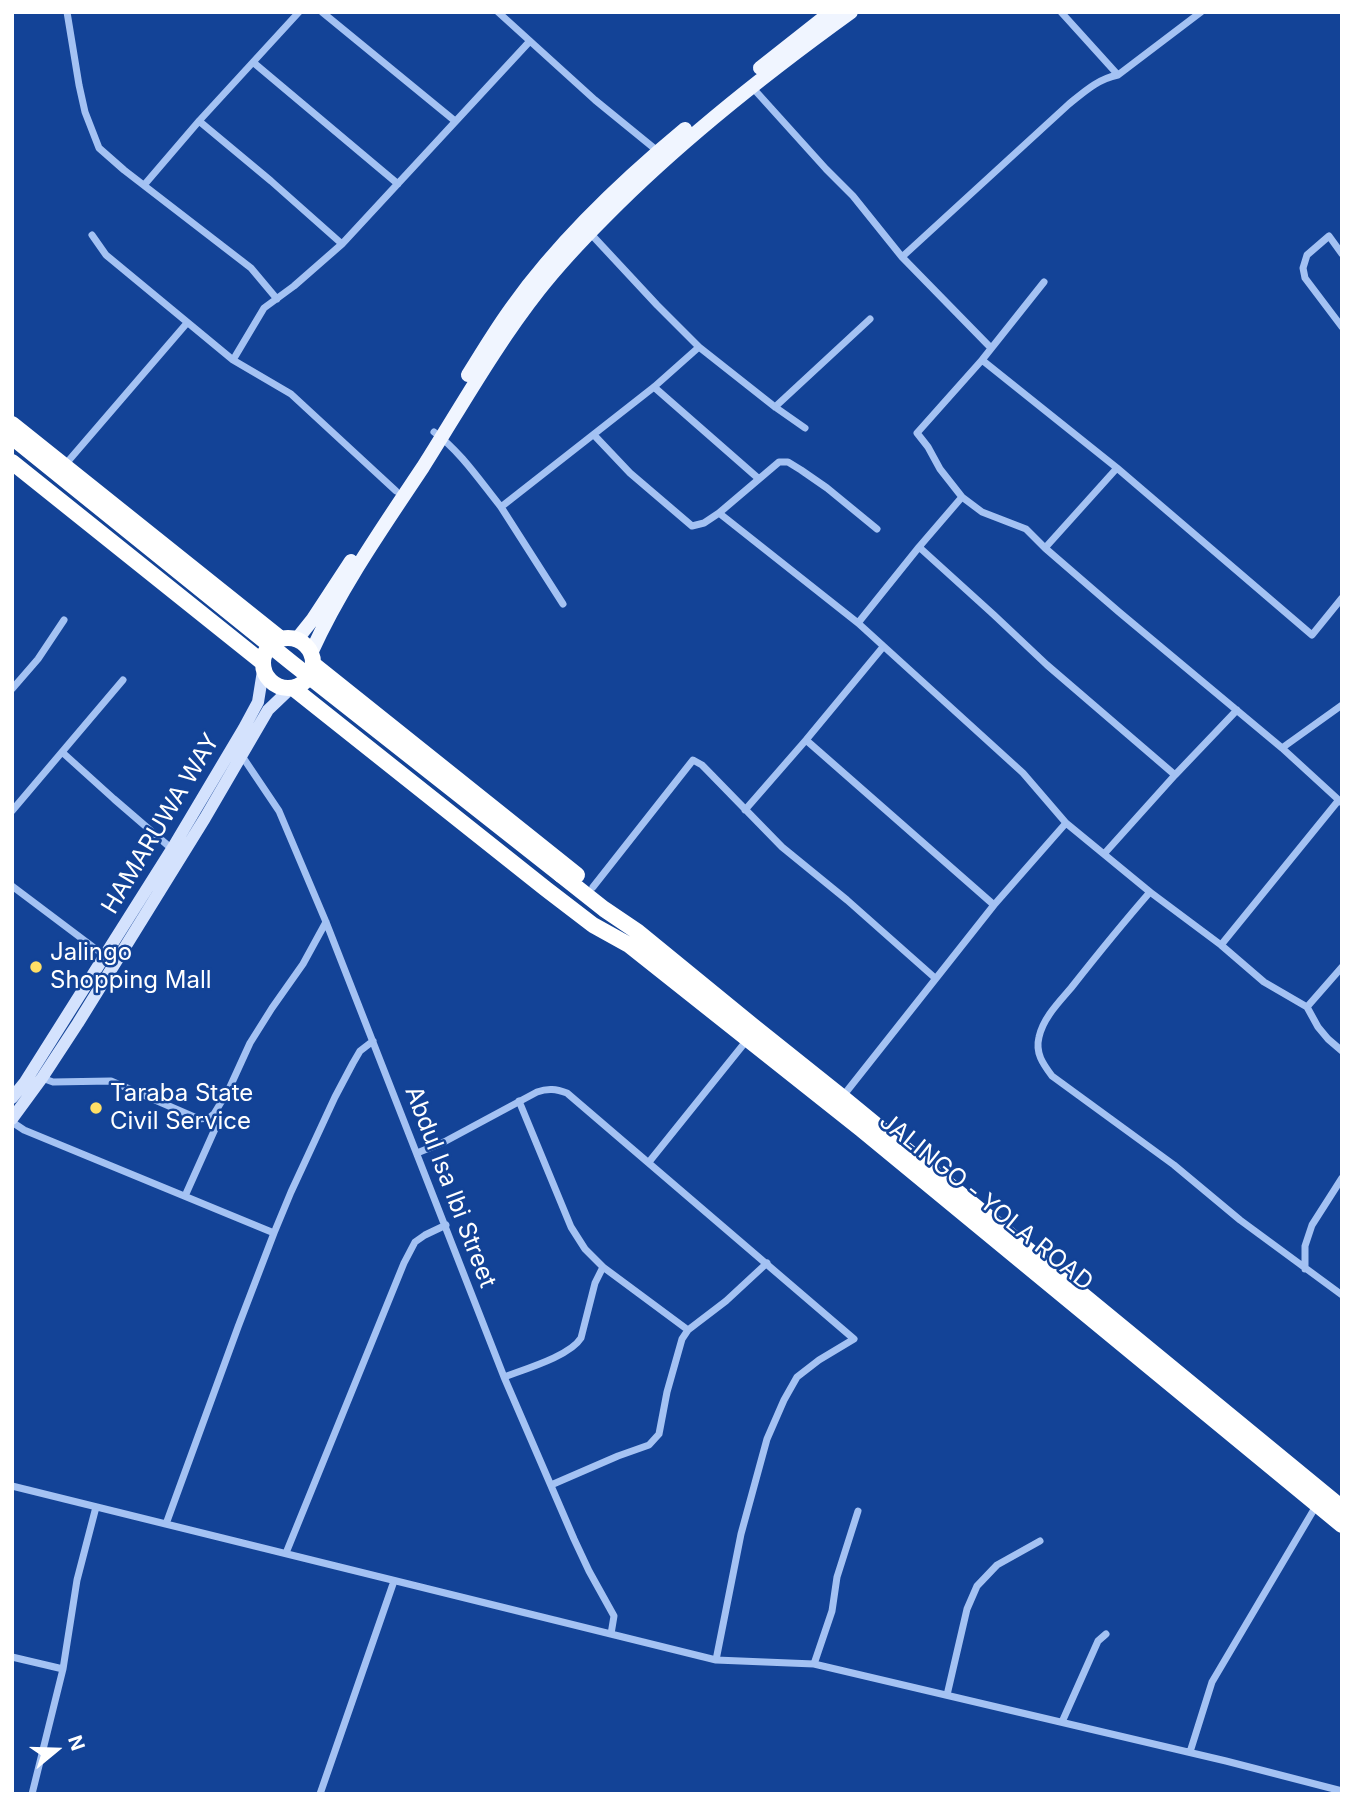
<!DOCTYPE html>
<html>
<head>
<meta charset="utf-8">
<style>
	body { margin:0 }
	#map { position:relative; width:1354px; height:1806px; overflow:hidden; background:#134397; font-family:Inter,sans-serif }
	canvas { display:block }
	.frame { position:absolute; inset:0; border:14px solid #fff; pointer-events:none }
	.north { position:absolute; left:21px; top:1715px; width:70px; height:70px; -webkit-text-stroke:5px #134397; paint-order:stroke; rotate:71deg; font-size:19px; font-weight:700; line-height:28px; text-align:center; color:#fff }
	.north::after { content:''; display:block; margin:auto; width:24px; height:32px; background:#fff; clip-path:polygon(50% 0,100% 100%,50% 72%,0 100%) }
</style>
</head>
<body>
<div id="map">
<canvas width="1354" height="1806"></canvas>
<div class="frame"></div>
<div class="north">N</div>
</div>
<script>
const g = document.querySelector('canvas').getContext('2d');
g.lineJoin = 'round';
function strokePath(path, color, width, dash) { g.strokeStyle = color; g.lineWidth = width; g.lineCap = dash ? 'butt' : 'round'; g.setLineDash(dash || []); g.stroke(path); }
function drawText(font, color, halo, rows, align = 'center') {
  g.font = font + ' Inter,sans-serif'; g.lineWidth = 5; g.setLineDash([]); g.textBaseline = 'middle'; g.strokeStyle = halo; g.fillStyle = color; for (const [text, x, y, turn = 0] of rows) {
    g.save(); g.translate(x, y); g.rotate((+turn || 0) * Math.PI / 180); g.textAlign = isNaN(turn) ? turn : align; if (halo) g.strokeText(text, 0, 0); g.fillText(text, 0, 0); g.restore();
  }
}
strokePath(new Path2D(`
	M67 12 79 85 85 112 99 148 124 170 251 268 277 299
	M322 12 455 121
	M498 12 595 100 660 153
	M1061 12 1118 75
	M254 63 398 184
	M752 87 826 169 853 196 902 257 991 348
	M199 121 271 181 342 244
	M145 184 199 121 299 12
	M590 233 657 305 699 347
	M92 235 106 255 233 360 291 394 396 491
	M1342 254 1329 236 1307 255 1303 268 1305 278 1342 327
	M902 257 1069 104C1085 91 1098 79 1118 75L1201 12
	M1044 282 982 360 917 433 928 447 940 469 962 497 982 512 1026 529 1045 548 1119 612 1282 748 1342 803
	M233 360 264 308 294 286 342 244 530 41
	M982 360 1117 468 1312 635 1342 598
	M654 387 759 479
	M775 407 870 319
	M434 432C461 452 480 481 501 507L654 387 699 347 775 407 805 428
	M594 435 630 473 692 526 704 523 719 513 779 462H788L801 470 827 488 877 529
	M64 466 187 323
	M501 507 563 604
	M719 513 858 623 1023 773 1066 823 1150 892 1221 945 1264 982 1307 1007 1318 1027 1328 1039 1342 1051
	M919 547 994 615 1047 665 1175 775
	M1045 548 1117 468
	M858 623 919 547 962 497
	M12 689 38 659 64 620
	M806 740 994 905
	M1282 748 1342 705
	M62 752 114 799 172 849
	M242 756 279 811 326 922 504 1377 574 1539 589 1571 614 1616 611 1634
	M745 810 806 740 883 647
	M12 811 123 680
	M1104 854 1175 775 1237 710
	M12 886 105 956
	M593 887 693 760 702 765 782 847 847 900 935 978
	M1150 892C1123 923 1097 955 1071 988 1059 1002 1043 1018 1039 1037 1035 1053 1043 1064 1052 1076L1174 1165 1240 1220 1342 1295
	M1221 945 1338 801
	M1307 1007 1342 967
	M42 1078 53 1082 111 1081 199 1119 209 1118 214 1114 229 1089 250 1043 272 1008 303 964 326 922
	M843 1096 994 905 1066 823
	M519 1101 571 1227 585 1249 603 1267 688 1330
	M12 1122 24 1130 274 1233
	M417 1153 444 1142 537 1092C548 1088 556 1089 567 1093L854 1339 819 1360 797 1377 784 1400 767 1439 741 1534 716 1660
	M649 1162 747 1040
	M185 1196 215 1129 209 1118
	M1305 1269V1246L1312 1225 1342 1178
	M504 1377C525 1369 570 1356 581 1338L595 1283 603 1267
	M551 1485 618 1456 649 1445 659 1434 667 1392 682 1339 688 1330 726 1301 767 1263
	M12 1486 716 1660 814 1664 1226 1761 1342 1791
	M166 1524 238 1327 274 1233 291 1192 335 1097 353 1063 360 1051 373 1041
	M286 1553 404 1263 415 1242 425 1235 446 1225
	M12 1657 63 1669
	M814 1664 832 1611 837 1577 858 1511
	M947 1695 967 1609 977 1586 997 1565 1040 1541
	M1062 1722 1098 1641 1106 1634
	M1190 1752 1212 1682 1316 1506
	M32 1794 63 1669 77 1580 96 1507
	M320 1794 394 1581`), '#a4c2f3', 7);
strokePath(new Path2D(`
	M12 1098 25 1082 172 849 244 728 258 702 263 671
	M12 1119 42 1078 78 1023 205 818 268 710 290 689`), '#d4e2fd', 12);
strokePath(new Path2D(`
	M760 68 831 12
	M468 375C482 352 496 329 512 307 560 240 621 182 685 129
	M297 639 313 619 351 561
	M311 653C341 587 383 527 423 467 461 407 495 346 539 290 560 263 583 239 607 215 681 140 765 74 851 12`), '#f0f5ff', 14);
strokePath(new Path2D(`
	M12 424 281 639
	M12 462 262 662
	M263 663a25 25 0 1 1 50 0a25 25 0 1 1-50 0Z
	M313 664 577 875
	M293 688 546 889 593 925 629 945 861 1129 1342 1525
	M561 875 604 909 638 932 753 1026 842 1097 1342 1508`), '#fff', 16);
strokePath(new Path2D(`
	M12 437 292 663 561 875`), '#fff', 16);
for (const [x, y, r, color] of [
	[36,967,7,"#ffdf66"],
	[96,1108,7,"#ffdf66"]
]) { const dot = new Path2D(); dot.arc(x, y, r, 0, 2 * Math.PI); g.fillStyle = color; g.fill(dot); strokePath(dot, '#134397', 2.5); }
drawText('24px', '#fff', '#134397', [
	["HAMARUWA WAY",161,824,-59],
	["Abdul Isa Ibi Street",450,1187,69],
	["JALINGO - YOLA ROAD",986,1202,39]
]);
drawText('24px', '#fff', '#134397', [
	["Jalingo",50,953],
	["Shopping Mall",50,981],
	["Taraba State",110,1094],
	["Civil Service",110,1122]
], 'left');
</script>
</body>
</html>
